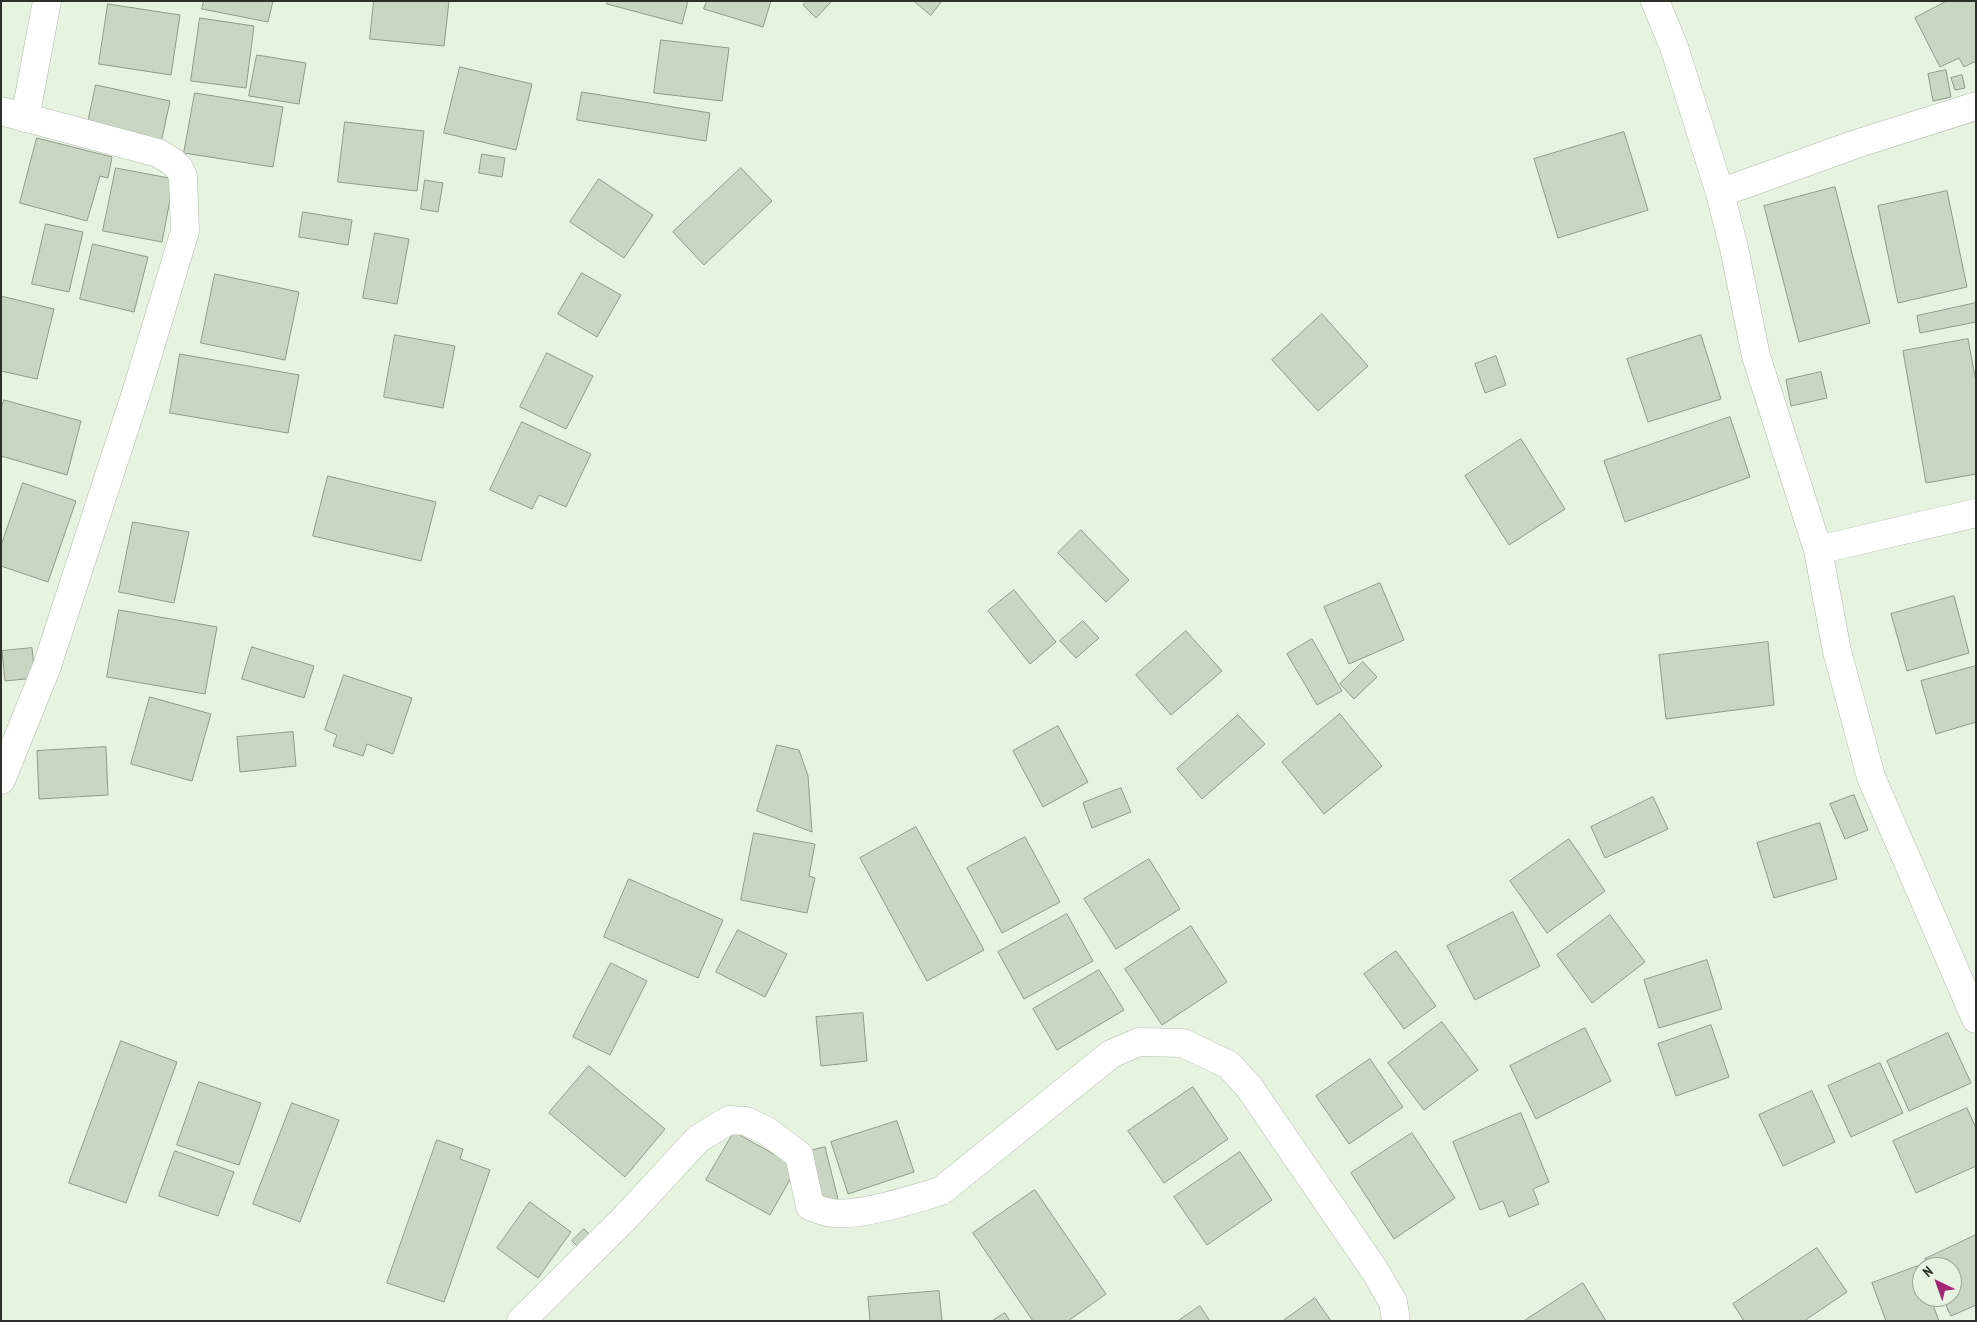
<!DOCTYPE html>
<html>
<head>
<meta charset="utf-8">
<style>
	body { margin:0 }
	#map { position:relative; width:1977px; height:1322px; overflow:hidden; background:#e6f3e0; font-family:"PT Sans Narrow",sans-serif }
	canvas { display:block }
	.frame { position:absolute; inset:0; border:2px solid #2b3029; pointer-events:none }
	.north { position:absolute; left:1912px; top:1257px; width:50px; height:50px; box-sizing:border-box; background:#e6f3e0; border:1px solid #9ba597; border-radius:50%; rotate:318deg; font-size:14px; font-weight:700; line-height:20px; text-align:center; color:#2b3029 }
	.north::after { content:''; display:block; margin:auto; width:18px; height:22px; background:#a42678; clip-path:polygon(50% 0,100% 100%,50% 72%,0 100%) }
</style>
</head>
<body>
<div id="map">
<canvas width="1977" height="1322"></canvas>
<div class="frame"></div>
<div class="north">N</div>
</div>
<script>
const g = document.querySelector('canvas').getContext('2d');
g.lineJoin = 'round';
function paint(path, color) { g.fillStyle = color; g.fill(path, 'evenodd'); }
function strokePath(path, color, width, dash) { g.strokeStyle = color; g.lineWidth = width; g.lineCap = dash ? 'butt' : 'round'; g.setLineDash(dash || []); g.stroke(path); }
const building = new Path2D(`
	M204 1H273L268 22 202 9Z
	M374 1H449L444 46 370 39Z
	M608 1H688L682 24 607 4Z
	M707 1H771L763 27 704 9Z
	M807 1H832L816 18 803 5Z
	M914 1H942L931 15Z
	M1947 1H1976V61L1964 67 1959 58 1940 67 1915 18Z
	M108 4 180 15 171 75 99 64Z
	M200 18 254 26 246 88 191 81Z
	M661 40 729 48 722 101 654 93Z
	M257 55 306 63 299 104 249 96Z
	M460 67 532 84 516 150 444 133Z
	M1946 70 1951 97 1933 101 1928 74Z
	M1962 75 1965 88 1955 90 1951 78Z
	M96 85 170 101 161 143 87 127Z
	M582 92 710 113 706 141 577 120Z
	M195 93 283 107 273 167 184 153Z
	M345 122 424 131 417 191 338 182Z
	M1624 132 1648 210 1558 238 1534 159Z
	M37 138 112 157 108 178 100 176 87 221 20 203Z
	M482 154 505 158 502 177 479 173Z
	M116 168 174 179 162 242 103 231Z
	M741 168 772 201 704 265 673 232Z
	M599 179 653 215 624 258 570 222Z
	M425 180 443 183 438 212 421 209Z
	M1835 187 1870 323 1799 342 1764 206Z
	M1947 191 1967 287 1898 303 1878 206Z
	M303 212 352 220 348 245 299 237Z
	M46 224 83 232 69 292 32 284Z
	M375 233 409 239 397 304 363 298Z
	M93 244 148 257 134 312 80 299Z
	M582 273 621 295 597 337 558 314Z
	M215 274 299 292 285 360 201 343Z
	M1 296 54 309 37 379 1 371Z
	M1976 303V322L1920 333 1917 316Z
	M1322 314 1368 366 1318 411 1272 360Z
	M395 335 455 346 443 408 384 397Z
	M1701 335 1721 399 1648 422 1627 359Z
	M1968 339 1976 382V474L1926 483 1903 351Z
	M547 353 593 376 566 429 520 407Z
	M180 354 299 375 288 433 170 413Z
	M1496 356 1506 385 1485 393 1475 364Z
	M1821 372 1827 398 1791 406 1786 380Z
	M4 400 81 421 67 475 1 456V410Z
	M1730 417 1750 477 1625 522 1604 461Z
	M522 422 591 454 566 507 539 495 532 509 490 490Z
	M1521 439 1565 509 1509 545 1465 476Z
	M328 476 436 502 421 561 313 536Z
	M23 483 76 501 48 582 1 566V546Z
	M133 522 189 532 174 603 119 592Z
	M1081 530 1129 580 1106 602 1058 553Z
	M1380 583 1404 640 1349 664 1324 607Z
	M1014 590 1056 642 1030 664 988 611Z
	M1954 596 1969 653 1907 671 1891 614Z
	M119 610 217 627 205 694 107 677Z
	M1083 621 1099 638 1076 658 1060 641Z
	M1186 631 1222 671 1171 715 1136 675Z
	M1312 639 1342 691 1317 705 1287 654Z
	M1768 642 1774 705 1666 719 1659 655Z
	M252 647 314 666 304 698 242 679Z
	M32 648 35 678 5 681 2 651Z
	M1363 662 1377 677 1354 699 1340 684Z
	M1976 666V722L1936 734 1921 681Z
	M344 675 412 698 393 754 367 744 363 756 333 746 337 735 325 730Z
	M150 697 211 714 192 781 131 764Z
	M1340 714 1382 766 1324 814 1282 762Z
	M1238 715 1265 744 1202 799 1177 769Z
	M1058 726 1088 782 1043 807 1013 751Z
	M293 732 296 766 240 772 237 737Z
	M777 745 799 750 808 776 812 832 757 811Z
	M106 747 108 795 39 799 37 751Z
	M1121 788 1131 812 1092 828 1083 803Z
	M1854 795 1868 830 1845 839 1830 804Z
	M1653 797 1668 829 1605 858 1591 827Z
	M1820 823 1837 879 1774 898 1757 843Z
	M916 827 984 950 927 981 860 858Z
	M754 833 815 844 809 876 815 878 807 913 741 900Z
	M1025 837 1060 902 1002 933 967 868Z
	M1569 839 1605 891 1547 933 1510 881Z
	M1149 859 1180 909 1116 949 1084 899Z
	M629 879 723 920 698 978 604 937Z
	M1513 912 1540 966 1475 1000 1447 946Z
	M1067 914 1093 961 1024 999 998 952Z
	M1610 915 1645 962 1592 1003 1557 955Z
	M1191 926 1227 982 1162 1025 1125 969Z
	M738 930 787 954 765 997 716 972Z
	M1396 951 1436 1006 1404 1029 1364 974Z
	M1707 960 1722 1009 1659 1028 1644 980Z
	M611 963 647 981 610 1055 573 1037Z
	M1099 970 1124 1010 1057 1050 1033 1009Z
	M863 1013 867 1061 821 1066 816 1017Z
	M1442 1022 1478 1070 1424 1110 1388 1063Z
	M1711 1025 1729 1077 1676 1096 1658 1044Z
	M1585 1028 1611 1081 1536 1119 1510 1066Z
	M1948 1033 1971 1083 1909 1111 1887 1061Z
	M121 1041 177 1062 126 1203 69 1183Z
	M1370 1059 1403 1107 1349 1144 1316 1096Z
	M1880 1063 1903 1113 1851 1137 1828 1086Z
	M589 1066 665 1129 625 1177 549 1113Z
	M199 1082 261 1103 239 1165 177 1145Z
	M1193 1087 1228 1139 1164 1183 1128 1131Z
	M1812 1091 1835 1142 1783 1166 1759 1115Z
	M292 1103 339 1120 300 1222 253 1204Z
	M1967 1108 1976 1128V1166L1916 1193 1893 1141Z
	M1521 1113 1549 1182 1533 1189 1539 1204 1509 1217 1503 1201 1480 1210 1453 1142Z
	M897 1121 914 1172 848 1194 831 1142Z
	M734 1132 797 1167 770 1215 706 1180Z
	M1412 1133 1455 1198 1394 1239 1351 1173Z
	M437 1140 463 1149 460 1159 490 1170 444 1302 387 1283Z
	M825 1147 838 1199 819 1204 806 1152Z
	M175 1151 234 1172 218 1216 159 1196Z
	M1240 1152 1272 1200 1207 1245 1174 1197Z
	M1035 1190 1106 1294 1068 1321H1033L973 1233Z
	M530 1202 571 1232 538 1278 497 1248Z
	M584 1229 592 1237 580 1249 572 1241Z
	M1976 1235V1305L1951 1316 1942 1297H1952V1267H1928L1925 1259Z
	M1817 1248 1847 1292 1804 1321H1744L1733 1304Z
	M1918 1266 1922 1277V1297H1930L1939 1321H1886L1872 1283Z
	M1583 1283 1606 1321H1524Z
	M939 1291 942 1321H870L868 1297Z
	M1315 1298 1331 1321H1283Z
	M1200 1306 1210 1321H1178Z
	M1005 1313 1010 1321H992Z`);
paint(building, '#c9d6c3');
strokePath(building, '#8e9a88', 1);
const street = new Path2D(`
	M1655 1 1674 47 1720 193 1734 248 1756 356 1818 550 1837 651 1871 777 1976 1019
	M1 111 158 153 173 162 179 168 183 176 185 231 137 390 47 666 1 780
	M25 118 47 1
	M1720 193 1856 144 1976 106
	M1818 550 1976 513
	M521 1321 625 1218 698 1139 729 1120 746 1121 767 1131 799 1155 810 1206C817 1209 825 1212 832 1213 859 1217 914 1199 941 1191L1111 1054 1139 1042 1183 1043 1229 1065 1249 1087 1375 1271 1393 1302 1396 1321`);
strokePath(street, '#b0bcaa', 29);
strokePath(street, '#fff', 28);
</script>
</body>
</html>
